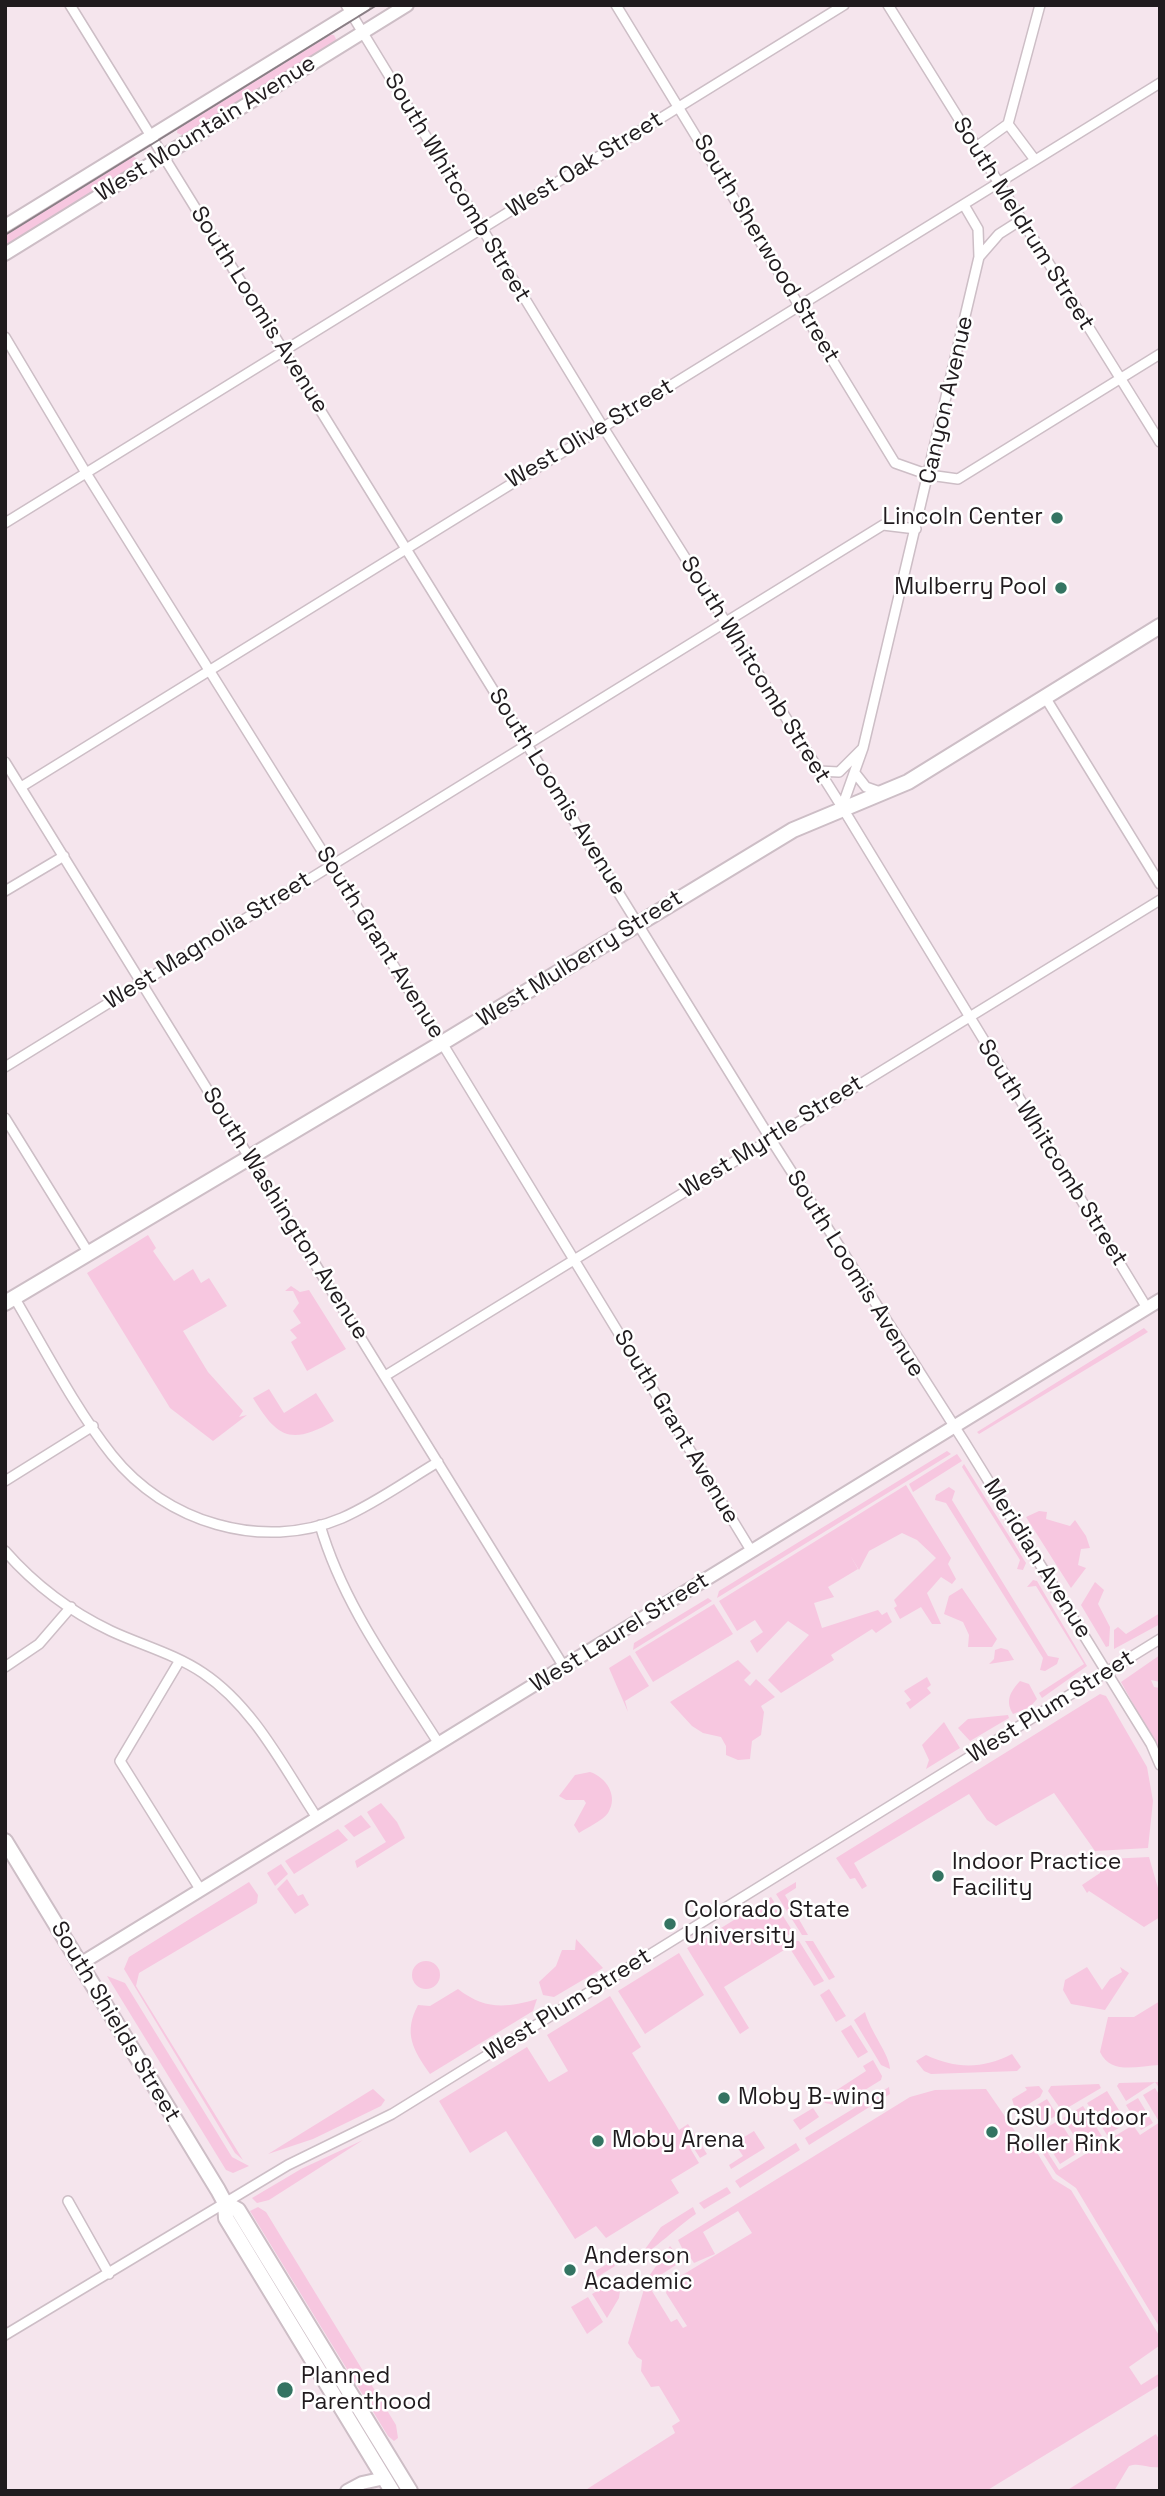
<!DOCTYPE html>
<html>
<head>
<meta charset="utf-8">
<style>
	body { margin:0 }
	#map { position:relative; width:1165px; height:2496px; overflow:hidden; background:#f5e5ed; font-family:"Space Grotesk",sans-serif }
	canvas { display:block }
	.frame { position:absolute; inset:0; border:7px solid #201b1e; pointer-events:none }
</style>
</head>
<body>
<div id="map">
<canvas width="1165" height="2496"></canvas>
<div class="frame"></div>
</div>
<script>
const g = document.querySelector('canvas').getContext('2d');
g.lineJoin = 'round';
function paint(path, color) { g.fillStyle = color; g.fill(path, 'evenodd'); }
function strokePath(path, color, width, dash) { g.strokeStyle = color; g.lineWidth = width; g.lineCap = dash ? 'butt' : 'round'; g.setLineDash(dash || []); g.stroke(path); }
function drawText(font, color, halo, rows, align = 'center') {
  g.font = font + ' "Space Grotesk",sans-serif'; g.lineWidth = 5; g.setLineDash([]); g.textBaseline = 'middle'; g.strokeStyle = halo; g.fillStyle = color; for (const [text, x, y, turn = 0] of rows) {
    g.save(); g.translate(x, y); g.rotate((+turn || 0) * Math.PI / 180); g.textAlign = isNaN(turn) ? turn : align; if (halo) g.strokeText(text, 0, 0); g.fillText(text, 0, 0); g.restore();
  }
}
paint(new Path2D(`
	M327 34 334 35 337 41 185 136 177 133 178 126Z
	M132 155 138 160 137 166 5 246V231Z
	M148 1235 156 1248 153 1251 174 1281 193 1269 201 1283 209 1278 227 1306 183 1331 208 1372 243 1411 239 1417 247 1415 213 1441 170 1408 87 1273Z
	M291 1286 300 1292 309 1290 346 1349 307 1371 291 1342 297 1338 290 1330 301 1323 293 1311 299 1303 293 1291H285Z
	M1144 1328 1148 1332 979 1434 977 1432Z
	M269 1389 284 1413 316 1393 334 1421C290 1446 277 1437 253 1398Z
	M947 1451 951 1454 717 1598 719 1591Z
	M957 1454 962 1461 913 1492 909 1484Z
	M964 1464 1026 1563 1023 1570 1017 1569 1020 1560 962 1467Z
	M906 1485 951 1558 948 1564 956 1579 952 1584 941 1577 927 1593 941 1624H932L921 1607 900 1619 894 1608 897 1606 894 1600 936 1558 917 1540 902 1533 869 1551 859 1570 850 1555 858 1569 828 1587 834 1597 814 1603 822 1628 878 1610 882 1615 887 1612 892 1622 876 1633 872 1629 831 1655 834 1660 781 1693 768 1680 809 1635 788 1621 757 1653 750 1641 763 1632 755 1620 737 1631 719 1601Z
	M949 1487 955 1491 952 1500 1048 1656 1059 1658 1057 1664 1045 1671 1040 1670 1043 1658 946 1503 935 1500 936 1495Z
	M1039 1511 1047 1512 1046 1519 1070 1526 1075 1520 1086 1536 1090 1548 1081 1549 1078 1565 1086 1568 1071 1588 1026 1517Z
	M1033 1580 1037 1581 1087 1666 1042 1698 1039 1693 1084 1664 1036 1586 1027 1587Z
	M1095 1582 1104 1590 1098 1604 1110 1627 1109 1646 1106 1647 1081 1605Z
	M962 1588 997 1639 992 1647H968L969 1635 963 1622 944 1614 949 1596Z
	M708 1598 712 1601 633 1650 634 1643Z
	M714 1604 733 1634 653 1682 635 1652Z
	M1160 1613V1624L1114 1649V1630L1118 1627 1126 1634Z
	M1001 1648 1008 1650 1014 1660 989 1664 994 1659 995 1650Z
	M630 1655 649 1686 625 1701 628 1712 609 1668Z
	M1160 1655V1682L1151 1680 1154 1687 1160 1688V1753L1121 1682Z
	M738 1660 751 1673 744 1680 750 1686 756 1679 775 1697 761 1706 764 1712 761 1735 752 1741 750 1759 738 1760 726 1755V1746L721 1737 703 1733 692 1726 670 1702Z
	M927 1677 931 1685 927 1688 931 1693 910 1709 906 1703 911 1700 904 1691Z
	M1020 1681 1029 1684 1037 1699 1030 1707 1013 1714C1005 1701 1010 1692 1020 1681Z
	M1100 1694 1106 1696 1147 1767 1153 1801 1148 1848 1095 1851 1054 1793 996 1826 987 1820 969 1794 854 1863 867 1886 862 1889 855 1878 850 1879 836 1858Z
	M1008 1715 1009 1718 970 1741 958 1728 968 1719Z
	M944 1722 960 1748 926 1769 929 1760 922 1745Z
	M590 1772C606 1777 619 1796 608 1813 602 1821 588 1827 579 1833L574 1825 586 1803 584 1800H566L559 1796 575 1775Z
	M381 1803 397 1822 405 1838 357 1868 355 1861 386 1842 367 1812Z
	M361 1815 371 1827 354 1837 344 1826Z
	M338 1829 348 1840 294 1874 285 1861Z
	M1149 1857 1160 1895V1917L1144 1927 1089 1891 1087 1893 1082 1885 1100 1873V1864L1108 1859Z
	M281 1864 288 1874 275 1886 267 1873Z
	M287 1879 298 1896 303 1894 309 1905 295 1914 277 1889Z
	M249 1882 258 1895 257 1903 139 1973 136 1986 243 2160 235 2153 124 1969 129 1957Z
	M796 1882V1888L785 1895 808 1935H802L776 1894Z
	M771 1897 795 1935 713 1933Z
	M704 1938 799 1941 824 1981 814 1986 789 1947 724 1987 749 2028 740 2034 687 1948Z
	M576 1939 603 1968 554 1997 543 1995 539 1982 556 1966 562 1950H575Z
	M805 1941H813L835 1977 829 1980Z
	M679 1953 704 1995 645 2034 618 1991Z
	M412 1975a14 14 0 1 1 28 0a14 14 0 1 1-28 0Z
	M1087 1967 1102 1990 1110 1979 1122 1972 1120 1967 1129 1973 1105 2010 1071 2004 1063 1990 1065 1980Z
	M107 1976 125 1983 232 2157 249 2166 233 2173 226 2170Z
	M458 1989C485 2010 506 2008 537 1999L533 2011 430 2074C413 2050 403 2033 418 2005L430 2006Z
	M829 1989 846 2016 836 2022 820 1995Z
	M610 1996 641 2047 632 2053 675 2123 679 2130 688 2124 707 2154 700 2158 693 2147 690 2148 699 2163 671 2180 679 2193 606 2238 596 2226 575 2239 506 2131 470 2153 439 2101 527 2047 549 2082 568 2071 547 2035Z
	M1160 2001V2065C1137 2066 1111 2075 1100 2052L1108 2017H1134Z
	M865 2012C870 2031 890 2055 890 2069L881 2065 854 2020Z
	M851 2025 868 2052 858 2058 841 2031Z
	M1012 2054 1021 2067 1017 2071 931 2074 924 2071 916 2061 926 2055C956 2069 983 2069 1012 2054Z
	M873 2060 882 2076 881 2080 839 2106 825 2103 823 2099 866 2071 863 2066Z
	M1155 2082 1126 2101 1117 2086 1119 2083 1160 2082V2089Z
	M1099 2084 1101 2088 1062 2111 1048 2091 1051 2086Z
	M1039 2086 1043 2091 1040 2097 1019 2110 1015 2109 1012 2099 1027 2090 1025 2087Z
	M889 2087 890 2094 809 2145 805 2138Z
	M1155 2088 1160 2096 1158 2120 1143 2095Z
	M373 2089 385 2100 381 2106 313 2139 268 2154Z
	M986 2089 1024 2144 1030 2141 1053 2179 1071 2190 1160 2337 1159 2346 1129 2367 1141 2385 1160 2373V2385L986 2491H584L675 2433 672 2426 680 2421 659 2386 651 2387 641 2371 642 2360 637 2357 628 2343 647 2279 670 2246 682 2261 656 2278 652 2291 671 2322 677 2319 683 2328 687 2326 666 2293 669 2283 752 2233 738 2211 703 2232 715 2254 694 2263 690 2257 687 2258 678 2240 910 2097 935 2090Z
	M1107 2091 1127 2123 1107 2135 1087 2103Z
	M1138 2098 1153 2123 1141 2130 1126 2105Z
	M1047 2099 1057 2115 1037 2127 1027 2111Z
	M1083 2106 1103 2138 1083 2150 1063 2118Z
	M813 2108 819 2117 800 2130 793 2120Z
	M1059 2120 1079 2152 1060 2164 1040 2132Z
	M1160 2122V2328L1076 2188 1056 2174 1033 2138 1037 2136 1059 2170 1133 2125 1140 2135Z
	M754 2131 765 2148 731 2169 729 2165 743 2156 737 2147 742 2145 739 2140Z
	M363 2140 269 2200 257 2203 252 2198 301 2169Z
	M796 2143 800 2150 740 2188 735 2181Z
	M727 2187 731 2193 704 2209 699 2203Z
	M258 2207 266 2212 396 2425 398 2438 394 2441 388 2436 250 2211Z
	M693 2207 696 2214C683 2222 648 2255 640 2256L661 2227Z
	M612 2261 615 2266 594 2279 597 2284 590 2289 584 2278Z
	M622 2276 619 2298 607 2318 592 2294Z
	M588 2297 603 2322 587 2334 571 2307Z
	M1156 2434 1160 2441V2467C1148 2469 1140 2462 1129 2466L1114 2491H1066Z`), '#f7c7e0');
const street = new Path2D(`
	M70 5 770 1138 965 1443 1151 1744 1160 1765
	M346 5 603 427 842 807 1147 1308
	M616 5 895 463 929 475 958 479 1160 354
	M888 5 1160 442
	M1008 124 1040 5
	M976 147 1008 124 1035 160
	M964 205 978 229 979 257 999 234 1021 220
	M5 337 86 473 442 1043 752 1552
	M5 523 844 5
	M1045 697 1160 884
	M5 762 564 1667
	M818 771 839 772 863 748
	M855 773 866 787 883 793
	M21 787 1160 83
	M842 807 863 748 979 257
	M5 891 64 856
	M5 1067 883 525 916 529
	M5 1118 88 1252
	M14 1297C44 1348 76 1410 112 1455 165 1522 262 1552 342 1518 376 1503 406 1481 438 1462
	M385 1376 1160 900
	M5 1481 93 1426
	M320 1525C343 1605 395 1674 439 1744
	M5 1551C34 1584 71 1612 111 1631 141 1645 175 1654 203 1673 254 1707 284 1768 317 1818
	M180 1660 120 1761 200 1889
	M5 1667 39 1644 71 1607
	M68 2201 109 2274
	M5 2335 288 2165 392 2114 1160 1639`);
const secondary = new Path2D(`
	M5 226 364 5
	M5 254 407 5
	M80 1964 1160 1300
	M347 2491 362 2483 385 2478`);
const primary = new Path2D(`
	M5 1303 442 1043 793 830 908 782 1160 626
	M5 1841 218 2190 225 2203 226 2218 392 2491
	M225 2203 238 2210 410 2491`);
strokePath(street, '#cdbec6', 12);
strokePath(secondary, '#cdbec6', 16);
strokePath(primary, '#cdbec6', 18);
strokePath(street, '#fff', 9);
strokePath(secondary, '#fff', 12);
strokePath(primary, '#fff', 14);
strokePath(new Path2D(`
	M5 235 377 5`), '#897f85', 2);
for (const [x, y, r, color] of [
	[1057,518,7,"#347462"],
	[1061,588,7,"#347462"],
	[938,1876,7,"#347462"],
	[670,1924,7,"#347462"],
	[724,2098,7,"#347462"],
	[992,2132,7,"#347462"],
	[598,2141,7,"#347462"],
	[570,2270,7,"#347462"],
	[285,2390,9,"#347462"]
]) { const dot = new Path2D(); dot.arc(x, y, r, 0, 2 * Math.PI); g.fillStyle = color; g.fill(dot); strokePath(dot, '#fff', 2.5); }
drawText('23px', '#201b1e', '#fff', [
	["West Mountain Avenue",206,129,-32],
	["West Oak Street",585,165,-32],
	["South Whitcomb Street",457,188,59],
	["South Meldrum Street",1023,224,58],
	["South Sherwood Street",766,249,59],
	["South Loomis Avenue",259,310,58],
	["Canyon Avenue",947,400,-77],
	["West Olive Street",590,434,-31],
	["South Whitcomb Street",755,670,58],
	["South Loomis Avenue",557,792,58],
	["West Magnolia Street",208,941,-32],
	["South Grant Avenue",380,943,58],
	["West Mulberry Street",580,959,-32],
	["West Myrtle Street",772,1137,-32],
	["South Whitcomb Street",1052,1153,58],
	["South Washington Avenue",285,1214,58],
	["South Loomis Avenue",855,1274,58],
	["South Grant Avenue",676,1427,59],
	["Meridian Avenue",1037,1559,58],
	["West Laurel Street",620,1633,-32],
	["West Plum Street",1051,1707,-32],
	["West Plum Street",568,2005,-32],
	["South Shields Street",115,2022,59]
]);
drawText('23px', '#201b1e', '#fff', [
	["Lincoln Center",1043,518,"right"],
	["Mulberry Pool",1047,588,"right"],
	["Indoor Practice",952,1863],
	["Facility",952,1889],
	["Colorado State",684,1911],
	["University",684,1937],
	["Moby B-wing",738,2098],
	["CSU Outdoor",1006,2119],
	["Roller Rink",1006,2145],
	["Moby Arena",612,2141],
	["Anderson",584,2257],
	["Academic",584,2283],
	["Planned",301,2377],
	["Parenthood",301,2403]
], 'left');
</script>
</body>
</html>
